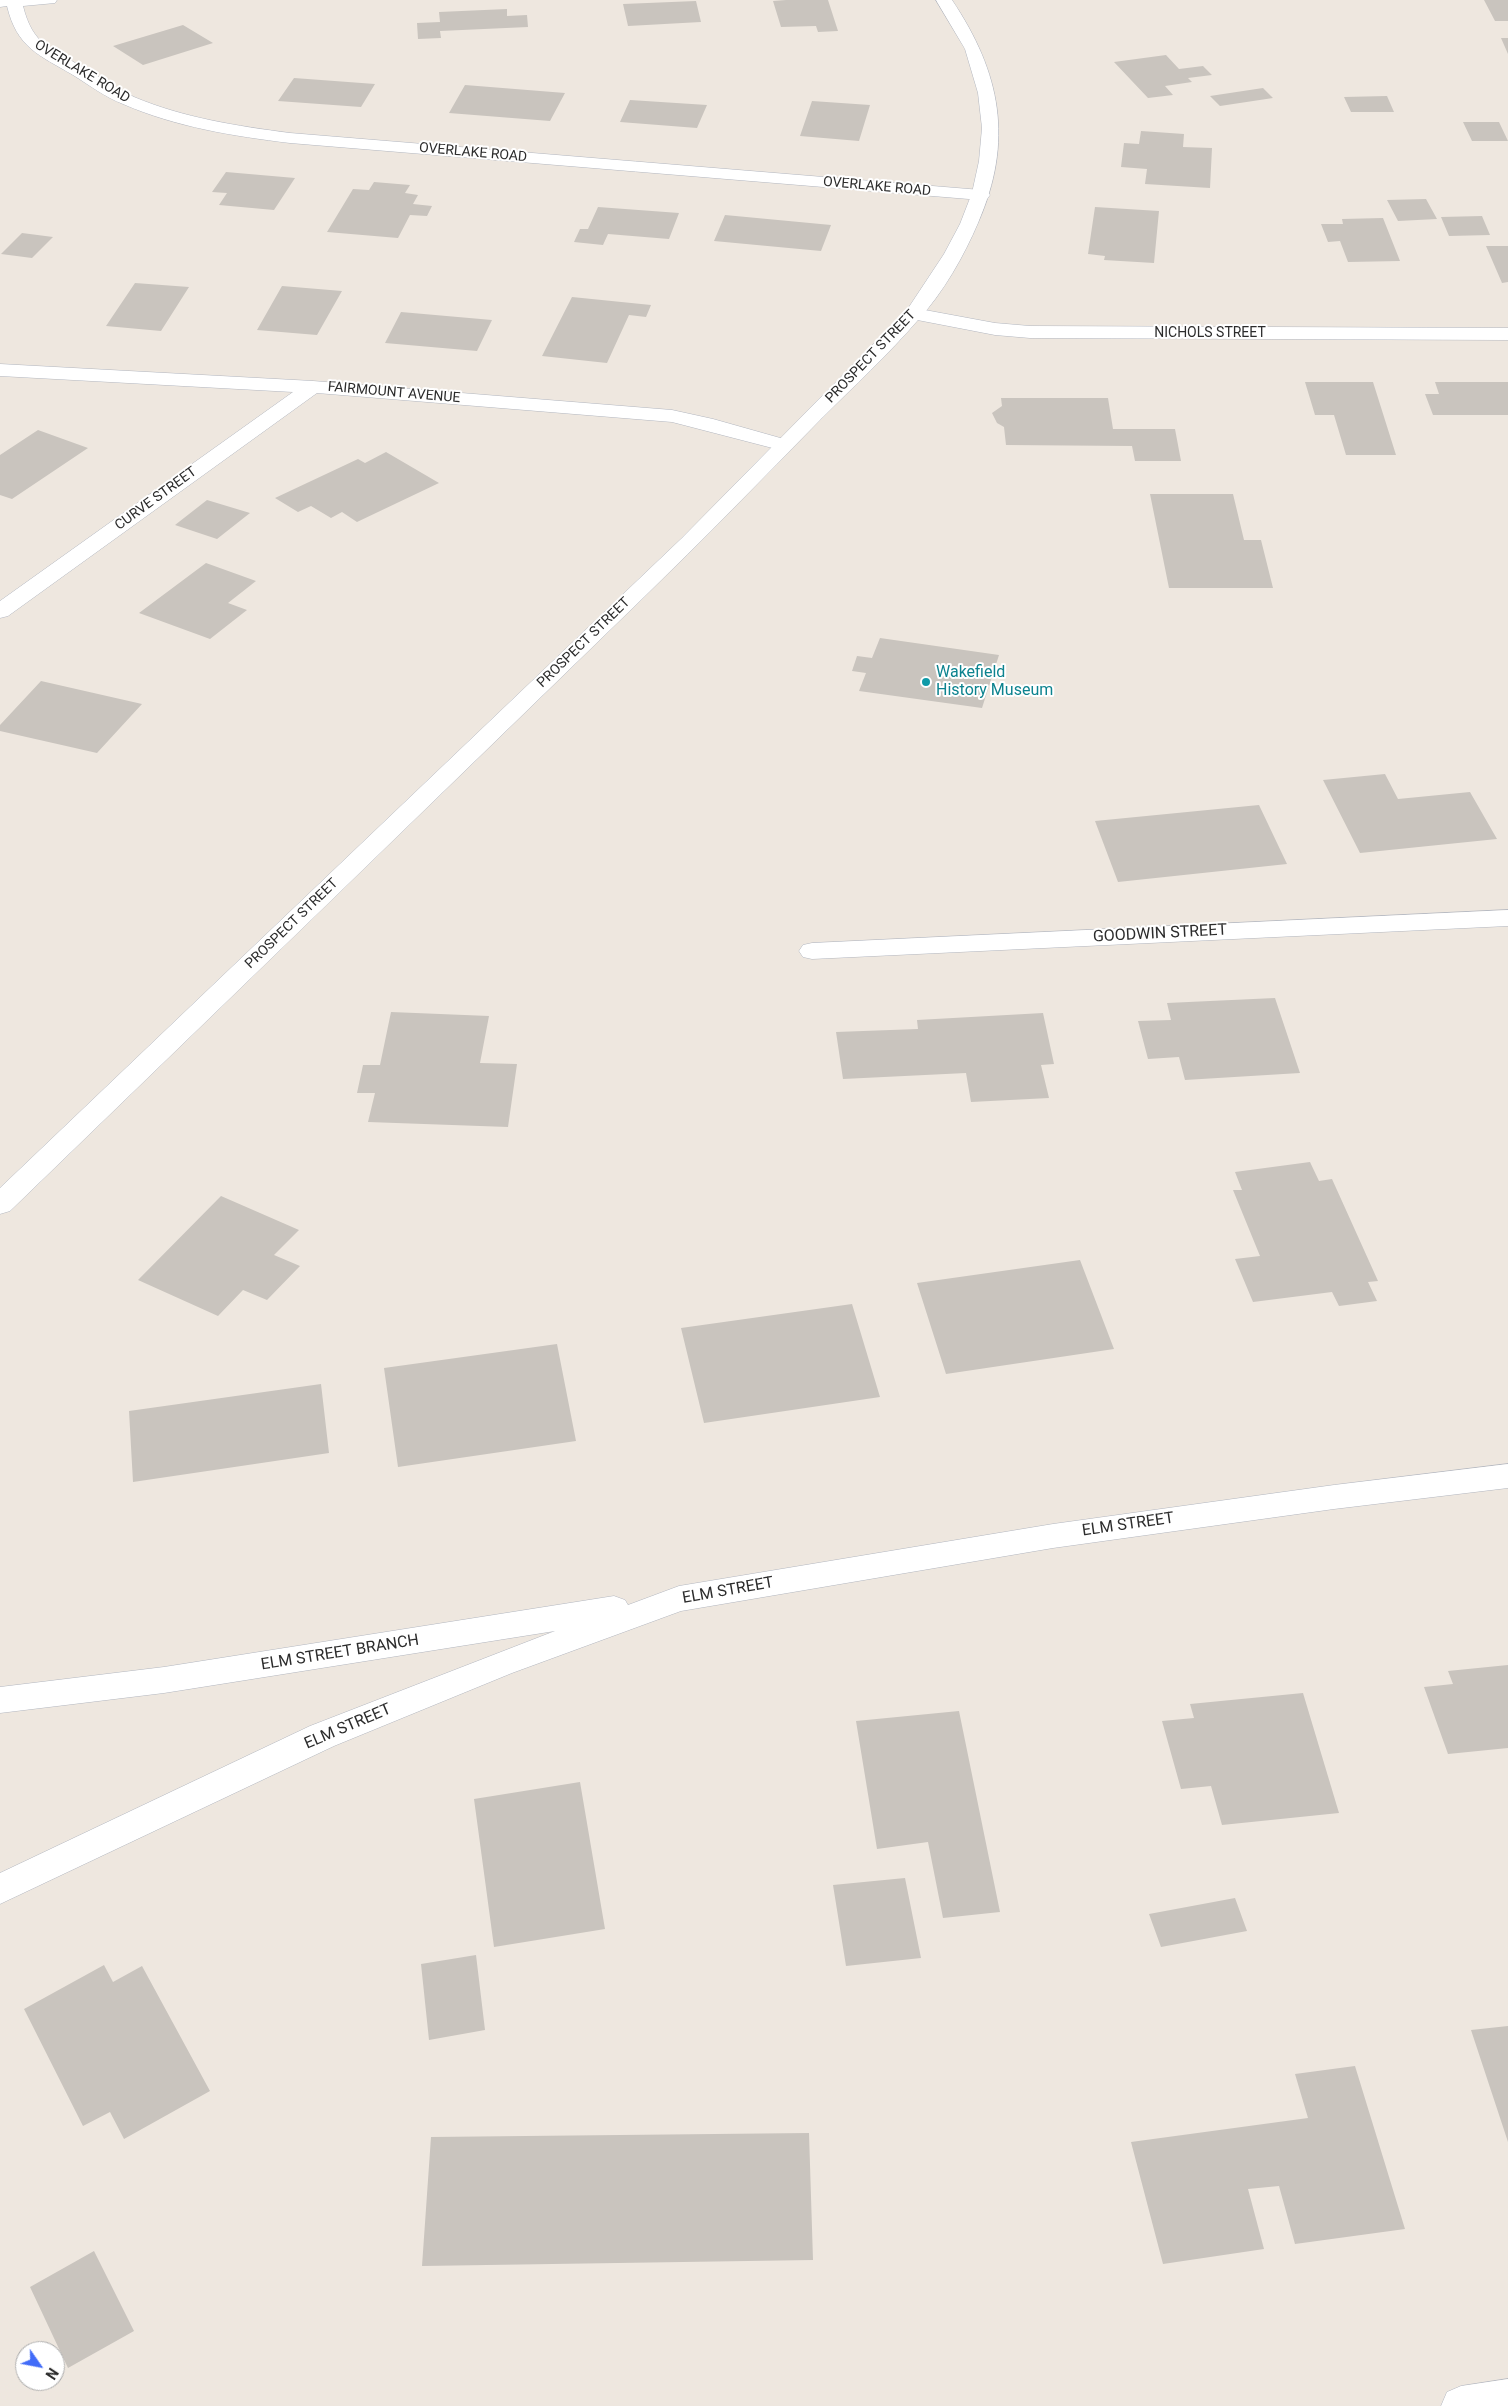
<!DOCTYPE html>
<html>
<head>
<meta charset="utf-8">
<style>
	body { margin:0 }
	#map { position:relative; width:1508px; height:2406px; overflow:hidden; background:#eee7df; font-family:Roboto,sans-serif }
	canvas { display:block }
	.north { position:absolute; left:15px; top:2341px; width:50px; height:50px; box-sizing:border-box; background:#fff; border:1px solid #ababab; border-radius:50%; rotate:123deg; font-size:14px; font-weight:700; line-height:20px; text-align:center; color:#2c2c2c }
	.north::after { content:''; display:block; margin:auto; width:18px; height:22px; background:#426cf8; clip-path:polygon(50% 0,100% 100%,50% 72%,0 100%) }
</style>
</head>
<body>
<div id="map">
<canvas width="1508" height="2406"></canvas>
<div class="north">N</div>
</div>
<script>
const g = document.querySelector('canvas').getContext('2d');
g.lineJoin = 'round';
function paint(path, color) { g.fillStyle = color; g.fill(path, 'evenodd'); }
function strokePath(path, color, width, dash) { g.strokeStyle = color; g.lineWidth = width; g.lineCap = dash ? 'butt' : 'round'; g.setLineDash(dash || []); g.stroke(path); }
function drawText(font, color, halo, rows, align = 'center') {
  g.font = font + ' Roboto,sans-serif'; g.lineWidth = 4; g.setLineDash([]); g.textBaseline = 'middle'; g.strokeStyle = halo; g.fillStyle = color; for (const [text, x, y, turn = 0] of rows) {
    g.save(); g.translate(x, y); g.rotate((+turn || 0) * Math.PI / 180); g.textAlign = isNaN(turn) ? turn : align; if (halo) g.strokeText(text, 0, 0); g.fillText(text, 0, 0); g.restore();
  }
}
paint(new Path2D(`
	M786 0H828L838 31 818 32 816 26 781 27 773 1Z
	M1484 0H1508V21H1495Z
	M696 1 701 22 628 26 623 4Z
	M507 9V16L527 15 528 27 440 31 441 38 418 39 417 23 440 22 439 12Z
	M183 25 213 43 143 65 113 46Z
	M1501 38H1508V54Z
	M1166 55 1179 69 1203 66 1212 75 1188 78 1192 82 1165 86 1173 95 1148 98 1114 62Z
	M294 78 375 84 361 107 278 101Z
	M465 85 565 93 550 121 449 113Z
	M1263 88 1273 98 1220 106 1210 96Z
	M1387 96 1394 112H1351L1344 97Z
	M630 100 707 105 697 128 620 122Z
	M812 101 870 105 859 141 800 136Z
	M1463 122H1499L1508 141H1472Z
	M1141 131 1184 134 1183 147 1212 148 1210 188 1145 184 1147 169 1121 167 1124 143 1139 144Z
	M226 172 295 178 274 210 219 205 227 193 212 192Z
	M374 182 410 185 405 193 418 195 413 204 432 206 427 216 410 215 398 238 327 232 353 189 369 190Z
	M1426 199 1437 219 1398 221 1387 200Z
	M598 207 679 213 669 239 608 234 603 245 574 242 580 229H588Z
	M1095 207 1159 211 1154 263 1104 260 1105 256 1088 254Z
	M725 215 831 225 821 251 714 241Z
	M1482 216 1490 235 1449 236 1441 217Z
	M1383 218 1400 261 1348 262 1340 241 1328 242 1321 224H1343L1342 219Z
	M22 233 53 237 32 258 1 254Z
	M1486 246H1508V282L1502 283Z
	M135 283 189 287 161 331 106 326Z
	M282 286 342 291 317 335 257 330Z
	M572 297 651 305 646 317 629 315 607 363 542 356Z
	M401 312 492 320 477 351 385 343Z
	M1305 382H1373L1396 455H1346L1334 415H1315Z
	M1435 382H1508V415H1433L1425 394H1439Z
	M1001 398H1108L1113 429H1175L1181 461H1135L1132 446 1006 445 1004 427 997 423 992 413 1002 406Z
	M38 430 88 448 12 499 0 495V455Z
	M386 452 439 483 357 522 342 512 331 518 311 506 298 512 275 498 358 459 365 463Z
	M1150 494H1233L1244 540H1261L1273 588H1169Z
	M207 500 250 513 217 539 175 525Z
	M206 563 256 581 228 603 247 610 210 639 139 613Z
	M880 638 999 655 982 708 859 691 866 673 852 671 857 656 872 658Z
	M41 681 142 704 97 753 0 731V725Z
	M1385 774 1398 799 1470 792 1497 839 1360 853 1323 780Z
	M1259 805 1287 864 1118 882 1095 821Z
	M1275 998 1300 1073 1185 1080 1179 1057 1148 1059 1138 1021 1171 1020 1167 1003Z
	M391 1012 489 1016 480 1063 517 1064 508 1127 368 1122 375 1093H357L363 1065H380Z
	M1043 1013 1054 1064 1041 1065 1049 1098 971 1102 966 1073 843 1079 836 1032 918 1029 917 1020Z
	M1310 1162 1319 1181 1332 1179 1378 1281 1368 1282 1377 1301 1339 1306 1332 1292 1253 1302 1235 1259 1260 1256 1233 1190H1242L1235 1172Z
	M221 1196 299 1230 274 1255 300 1266 267 1300 243 1290 218 1316 138 1280Z
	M1080 1260 1114 1349 946 1374 917 1283Z
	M852 1304 880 1397 704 1423 681 1328Z
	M557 1344 576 1441 398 1467 384 1368Z
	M321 1384 329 1453 133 1482 129 1411Z
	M1508 1665V1748L1448 1754 1424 1687 1453 1684 1448 1671Z
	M1303 1693 1339 1813 1222 1825 1211 1786 1181 1789 1162 1721 1194 1718 1190 1704Z
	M959 1711 1000 1912 943 1918 928 1842 877 1849 856 1721Z
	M580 1782 605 1929 494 1947 474 1799Z
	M905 1878 921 1958 846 1966 833 1885Z
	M1235 1898 1247 1931 1161 1947 1149 1914Z
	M476 1955 485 2030 429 2040 421 1964Z
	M104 1965 113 1982 142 1966 210 2091 124 2139 110 2112 83 2126 24 2009Z
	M1508 2026V2142L1471 2030Z
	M1355 2066 1405 2229 1295 2244 1279 2186 1248 2189 1264 2249 1163 2264 1131 2142 1308 2118 1295 2074Z
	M809 2133 813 2260 422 2266 431 2137Z
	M94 2251 134 2331 68 2368 30 2287Z`), '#c9c4be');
const minor = new Path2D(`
	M0 0H57L55 3 23 6C33 46 51 48 84 68 100 77 117 89 134 97 184 118 237 126 290 133L981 190 987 191 990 195 987 199 981 200 290 143C233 136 176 127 123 104 105 97 89 85 73 75 39 55 17 48 7 6L0 7Z
	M914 308 995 323 1030 326 1508 328V340L1030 338 995 335 907 318 905 314 907 310Z
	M0 364 313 381 672 410 713 419 791 441 794 445 791 449 784 451 672 422 317 393 8 616 0 618V601L293 392 0 376Z
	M1508 910V926L812 959 803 957 799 951 803 945 812 943Z
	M1508 2379V2406H1441L1447 2392 1461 2386Z`);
const tertiary = new Path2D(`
	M1508 1464V1488L1334 1509 1053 1548 681 1611 512 1673 334 1746 0 1904V1873L310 1726 555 1631 164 1693 0 1713V1687L164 1667 614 1596 625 1600 628 1605 679 1586 1053 1524 1334 1485Z`);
const secondary = new Path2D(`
	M936 0H952C1001 73 1014 141 978 223 964 256 943 293 918 320 888 355 854 386 821 419 762 479 703 540 643 598 432 803 221 1007 10 1211L0 1214V1188L682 538 907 310 944 254 960 224 972 193 979 161 982 128 978 93 965 49Z`);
strokePath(minor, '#b2b6bf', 1);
strokePath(tertiary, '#b2b6bf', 1);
strokePath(secondary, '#b2b6bf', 1);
paint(minor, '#fff');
paint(tertiary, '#fff');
paint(secondary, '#fff');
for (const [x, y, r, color] of [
	[926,682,5,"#0f9aa8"]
]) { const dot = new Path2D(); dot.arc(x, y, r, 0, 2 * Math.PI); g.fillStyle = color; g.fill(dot); strokePath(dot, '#fff', 2); }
drawText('14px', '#2c2c2c', '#fff', [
	["OVERLAKE ROAD",82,72,31],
	["OVERLAKE ROAD",473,153,5],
	["OVERLAKE ROAD",877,187,5],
	["NICHOLS STREET",1210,333],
	["PROSPECT STREET",871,357,-46],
	["FAIRMOUNT AVENUE",394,393,5],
	["CURVE STREET",156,499,-36],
	["PROSPECT STREET",584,643,-44],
	["PROSPECT STREET",292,924,-44]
]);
drawText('16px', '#0d838f', '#fff', [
	["Wakefield",936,673],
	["History Museum",936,691]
], 'left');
drawText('16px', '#2c2c2c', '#fff', [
	["GOODWIN STREET",1160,934,-3],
	["ELM STREET",1128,1525,-8],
	["ELM STREET",728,1591,-10],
	["ELM STREET BRANCH",340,1653,-9],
	["ELM STREET",348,1727,-23]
]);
</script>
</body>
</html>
